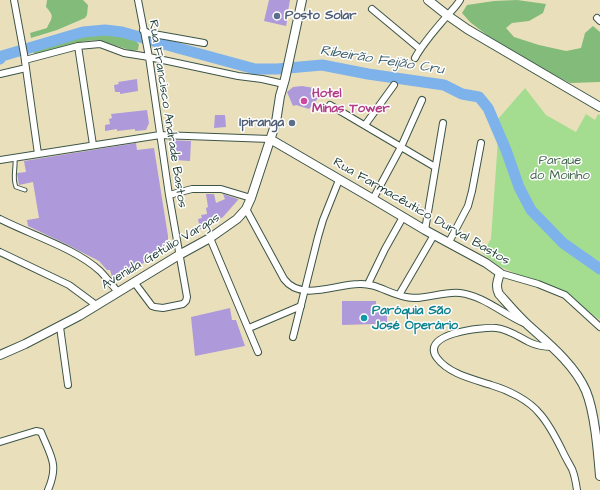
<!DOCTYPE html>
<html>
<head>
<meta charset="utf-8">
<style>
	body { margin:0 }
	canvas { display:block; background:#e9dfbb }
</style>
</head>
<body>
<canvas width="600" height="490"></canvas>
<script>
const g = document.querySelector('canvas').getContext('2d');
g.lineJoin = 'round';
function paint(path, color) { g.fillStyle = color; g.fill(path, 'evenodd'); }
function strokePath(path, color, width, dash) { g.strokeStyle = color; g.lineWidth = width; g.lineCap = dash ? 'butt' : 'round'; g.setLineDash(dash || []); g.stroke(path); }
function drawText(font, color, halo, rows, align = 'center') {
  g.font = font + ' "Architects Daughter",sans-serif'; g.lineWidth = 3; g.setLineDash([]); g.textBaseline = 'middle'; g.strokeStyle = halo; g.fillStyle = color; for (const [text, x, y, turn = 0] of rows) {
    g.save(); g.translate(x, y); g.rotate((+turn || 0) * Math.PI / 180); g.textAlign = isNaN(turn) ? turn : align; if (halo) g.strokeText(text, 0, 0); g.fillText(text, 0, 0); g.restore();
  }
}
paint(new Path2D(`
	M525 88 546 115 576 132 586 114 595 120 598 114 600 115V320L562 291 521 276 499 266 482 253 491 239 499 125 498 119Z`), '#a4dd8f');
paint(new Path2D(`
	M47 0H83L88 5 87 15 85 18 57 30 31 38 30 33 47 28C52 17 55 17 46 7Z
	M517 0 546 4 543 13 529 21 512 23 506 28 514 37 539 45 566 51 581 48 585 33 593 26 600 32V82L570 83 546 71 488 36 470 22 462 13 467 5 494 1Z
	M104 32C118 33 129 34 139 44L138 50 133 51 98 40 85 41 35 54 31 50 33 48 83 34Z`), '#83bc7a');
strokePath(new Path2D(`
	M0 59 2 56 83 32 105 30 122 32 178 48 255 69H277L322 65 368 74 444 85 462 94 479 97 488 108 506 150 519 187 531 210 563 243 600 269`), '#7eb2eb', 11);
paint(new Path2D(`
	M269 0H290L288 11H289L286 26 264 21Z
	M137 79 138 91 120 94V92H115L114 85 119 84 118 82Z
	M302 86 314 88 316 95 319 97 309 109 296 105 293 106 287 92 293 87Z
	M147 110 149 123 146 130 135 131V129L117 131V129L105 131V125L110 124 109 119 112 118 111 114Z
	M215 115H225L226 127 214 128Z
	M169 140 191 141 190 161 175 160 173 145H170Z
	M136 143 137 150 154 148 168 236V246L142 264 131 267 132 272 112 277 110 270H107L99 261 68 245 28 226 27 220 39 218 33 182 19 185 17 173 26 172 24 161Z
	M206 194H214L216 203 225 199 223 194 238 199V200L223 217 208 226 200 229 198 219 202 218 201 215 207 214 206 208 208 207Z
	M342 301H376V307H384L387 311V329H376V324L342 325Z
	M230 308 232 320H236L245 346 195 356 191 317Z`), '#ae9adb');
const lane = new Path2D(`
	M15 158C16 168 12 178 16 187L25 190`);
const street = new Path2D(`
	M14 0 24 54 38 154
	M372 9 420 49
	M597 18 600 21
	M143 30 148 33 204 43
	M78 46 93 145
	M415 58C423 43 435 30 446 17 451 11 456 7 460 0
	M25 60 78 46 100 44 124 53 149 57 238 76 262 79 284 84
	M0 74 26 68
	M330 105 435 167
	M365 125 394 85
	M0 160 160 135 270 139
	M169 195 192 189H221L251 198
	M373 199 401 147 422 100
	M246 209 284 279C301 302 336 284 359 284 376 283 389 294 406 297 423 301 442 291 460 293 484 296 503 314 524 323
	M0 219C31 235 75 248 100 271 106 277 112 285 118 292
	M425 230 443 123
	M210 238 258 352
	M449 242 468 206 472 191 481 143
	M0 252 69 285 96 305
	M500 273 538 284 565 295 600 327
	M134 282 152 306 155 307 163 308 183 304 186 301 187 297 169 195 149 57 138 0
	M368 284 385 249 403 217
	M399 295 434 235
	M60 327 68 385
	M249 328 301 306
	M293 337 318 237 323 220 339 180
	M553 347C545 347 537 346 529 342 519 337 508 329 496 328 483 327 419 333 437 358 449 374 473 379 491 385 508 390 529 400 540 414 549 424 556 438 562 450 565 457 569 463 572 469 575 476 576 483 577 490
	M0 442 36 431 41 432C51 457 59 464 48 490`);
const secondary = new Path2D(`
	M428 0 447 15 467 29 600 107
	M270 139 373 199 425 230 486 263 500 273C498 280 495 286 499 294 508 304 517 315 528 325 548 343 575 365 586 391 595 413 598 452 600 476
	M0 355 25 344 79 316 179 255 210 238 237 219 246 209 251 198 276 122 280 96 285 79 302 0`);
strokePath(lane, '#3d5548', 5);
strokePath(street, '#3d5548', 8);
strokePath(secondary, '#3d5548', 10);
strokePath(lane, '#fff', 3);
strokePath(street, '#fff', 6);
strokePath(secondary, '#fff', 8);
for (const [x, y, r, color] of [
	[277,16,4,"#5c6f8a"],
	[304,101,4,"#d1479c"],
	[292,123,4,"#5c6f8a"],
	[364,318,4,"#0f9aa8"]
]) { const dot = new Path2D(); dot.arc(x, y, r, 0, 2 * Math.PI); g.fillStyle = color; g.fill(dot); strokePath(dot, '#fff', 1.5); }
drawText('bold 13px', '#4e5e75', '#fff', [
	["Posto Solar",285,16],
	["Ipiranga",284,123,"right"]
], 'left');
drawText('bold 13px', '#b23c85', '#fff', [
	["Hotel",312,94],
	["Minas Tower",312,109]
], 'left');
drawText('13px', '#1f3d34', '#fff', [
	["Rua Francisco Andrade Bastos",167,114,81],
	["Rua Farmacêutico Durval Bastos",421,212,30],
	["Avenida Getúlio Vargas",161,252,-31]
]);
drawText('13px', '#40654b', '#fff', [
	["Parque",560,161],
	["do Moinho",560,176]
]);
drawText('bold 13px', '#0d838f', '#fff', [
	["Paróquia São",372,311],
	["José Operário",372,326]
], 'left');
drawText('italic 14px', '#3c606b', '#fff', [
	["Ribeirão Feijão Cru",382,61,9]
]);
</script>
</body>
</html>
